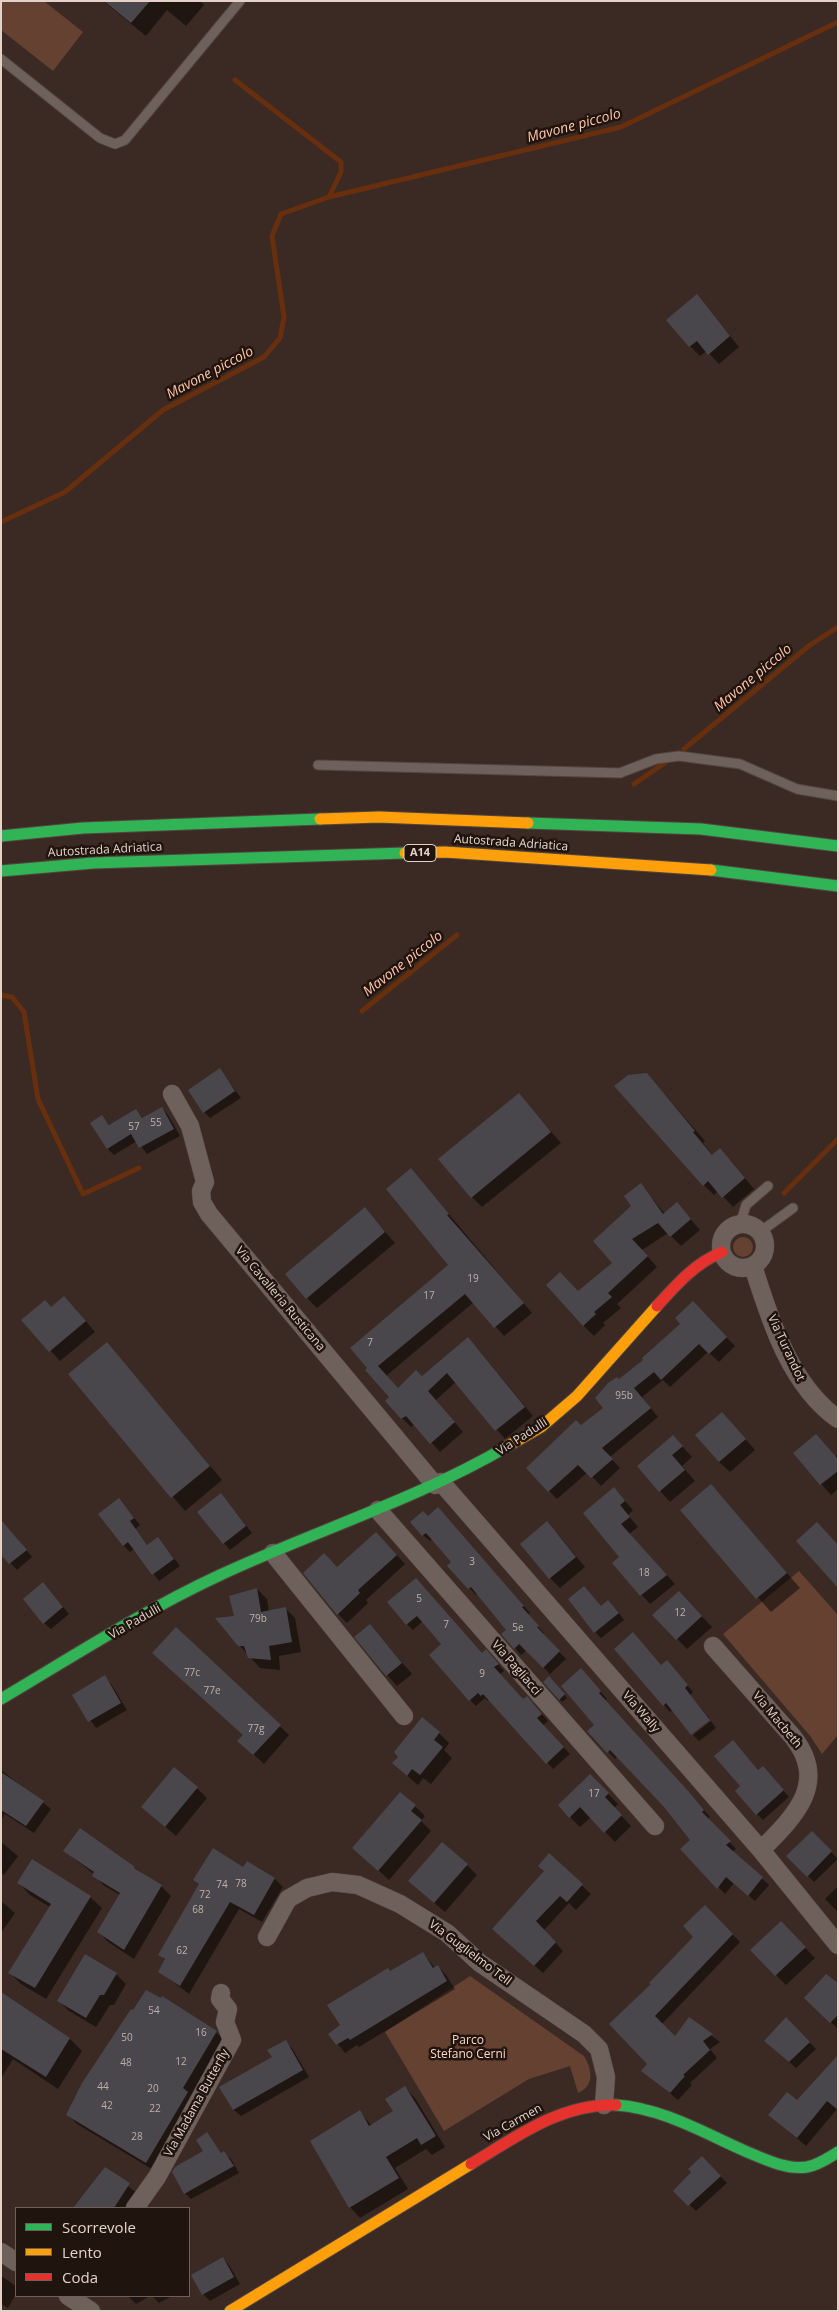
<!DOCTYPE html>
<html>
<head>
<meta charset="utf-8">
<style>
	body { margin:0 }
	#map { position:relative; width:839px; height:2312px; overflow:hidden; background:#3a2a23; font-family:"Open Sans",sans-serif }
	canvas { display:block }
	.frame { position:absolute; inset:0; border:2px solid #e4d2c9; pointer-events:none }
	.legend { position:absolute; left:15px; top:2207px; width:175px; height:90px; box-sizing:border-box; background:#20140e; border:1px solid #6e6059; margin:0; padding:6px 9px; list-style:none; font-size:15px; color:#e4d2c9 }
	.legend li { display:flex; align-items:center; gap:10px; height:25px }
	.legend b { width:25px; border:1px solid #6e6059 }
</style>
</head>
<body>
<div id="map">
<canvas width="839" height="2312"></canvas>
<div class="frame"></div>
<ul class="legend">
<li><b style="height:6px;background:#30b455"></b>Scorrevole</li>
<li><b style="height:6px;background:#ff9f0a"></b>Lento</li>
<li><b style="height:6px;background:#e5322d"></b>Coda</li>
</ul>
</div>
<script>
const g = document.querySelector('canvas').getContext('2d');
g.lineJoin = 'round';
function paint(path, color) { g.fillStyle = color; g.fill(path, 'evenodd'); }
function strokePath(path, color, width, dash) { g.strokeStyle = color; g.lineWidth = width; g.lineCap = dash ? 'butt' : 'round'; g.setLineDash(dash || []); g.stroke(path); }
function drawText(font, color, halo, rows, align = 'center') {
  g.font = font + ' "Open Sans",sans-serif'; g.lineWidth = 5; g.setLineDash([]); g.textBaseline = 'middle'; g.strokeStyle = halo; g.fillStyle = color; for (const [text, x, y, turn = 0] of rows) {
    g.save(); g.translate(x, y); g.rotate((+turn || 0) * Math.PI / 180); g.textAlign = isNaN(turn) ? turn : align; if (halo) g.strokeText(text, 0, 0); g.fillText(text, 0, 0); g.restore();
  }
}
paint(new Path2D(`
	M1 1H44L83 32 53 71 1 30Z
	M733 1247a10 10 0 1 1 20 0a10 10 0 1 1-20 0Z
	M799 1571 838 1615V1735L822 1754 811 1737 723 1634Z
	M470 1976 584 2056C592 2069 595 2086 578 2093L570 2066 529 2079 444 2131 385 2032Z`), '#644131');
paint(new Path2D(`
	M103 1H200L204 5 186 26 167 10 146 36Z
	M697 296 739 347 719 364 707 351 700 356 690 346Z
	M220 1070 241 1098 210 1118 204 1112Z
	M647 1074 705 1141 703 1143 713 1156 730 1160 754 1189 733 1207 718 1191 714 1195 704 1185Z
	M519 1095 561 1143 482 1207 472 1197Z
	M162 1108 168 1115 180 1136 147 1154 137 1141 114 1155 108 1149 102 1117 110 1125 136 1111 144 1119Z
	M411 1169 532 1313 504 1336 474 1302 386 1376 398 1389 477 1348 533 1416 505 1439 456 1382 436 1400 463 1432 440 1452 415 1424 411 1427 386 1402 391 1397 367 1370 450 1266Z
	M641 1185 665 1214 677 1204 700 1230 681 1246 668 1233 642 1250 657 1267 617 1304 621 1308 603 1323 605 1325 594 1336 583 1325 578 1293 614 1263Z
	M365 1209 395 1243 317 1308 307 1298Z
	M693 1303 735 1346 719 1362 708 1352 670 1387 663 1380 642 1397 658 1417 610 1457 620 1468 601 1486 588 1472 557 1499 549 1491 581 1426 605 1409 619 1380 645 1360 682 1324Z
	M74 1307 95 1332 60 1361 23 1320 51 1308Z
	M107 1343 222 1480 185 1511 70 1374Z
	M732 1424 755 1450 730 1472 719 1462Z
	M673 1436 692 1457 682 1466 695 1481 670 1502 638 1466Z
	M795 1454 835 1456 838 1455V1489L831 1495Z
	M711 1486 800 1588 771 1612 682 1511Z
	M614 1489 633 1510 628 1515 638 1527 629 1534 675 1584 650 1604 614 1564 621 1557Z
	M119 1500 140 1525 135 1529 148 1546 158 1538 180 1566 159 1581 134 1549 130 1552 124 1546Z
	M227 1502 252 1533 230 1550 224 1543Z
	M438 1508 530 1613 528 1615 544 1633 543 1635 566 1659 550 1674 527 1650 521 1655 503 1634 508 1630 478 1593 476 1595 449 1566 453 1562 433 1539 430 1541 423 1535 428 1517Z
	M11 1532 32 1557 17 1570 1 1553Z
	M557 1533 585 1567 560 1588 550 1578Z
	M385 1542 405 1564 366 1600 368 1603 347 1623 338 1614 337 1569Z
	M416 1580 482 1654 492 1657 504 1671 500 1674 523 1701 533 1704 548 1721 543 1725 570 1754 553 1769 490 1699 488 1701 485 1698 476 1706 470 1700 443 1645 423 1621 413 1630 407 1624Z
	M257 1589 267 1599 269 1612 285 1608 295 1618 301 1652 279 1656 280 1670 260 1668 239 1645 235 1617Z
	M49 1590 69 1614 51 1629 44 1623Z
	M689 1603 712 1627 687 1649 654 1615Z
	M615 1608 624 1620 601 1638 595 1632Z
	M370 1625 412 1674 397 1686 387 1675Z
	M176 1628 289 1735 264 1764 249 1750 244 1736Z
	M661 1666 673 1668 693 1692 690 1695 710 1719 673 1710 670 1712 664 1705Z
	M104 1677 111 1684 127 1710 96 1728 73 1695Z
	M588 1677 607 1699 604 1701 696 1801 710 1817 708 1819 736 1849 732 1852 769 1885 755 1901 734 1883 725 1894 682 1849 691 1840 665 1806 618 1756 615 1759 589 1731 596 1725Z
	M549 1678 567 1698 562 1702 544 1682Z
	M711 1721 716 1728 699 1741 693 1735Z
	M439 1733 449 1743 444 1750 452 1758 431 1784 423 1778 418 1785 404 1773 399 1757Z
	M1 1770 51 1809 34 1833 5 1814 1 1820Z
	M759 1771 770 1774 789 1797 763 1820 757 1814Z
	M590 1775 618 1804 614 1808 631 1826 615 1842 591 1817 580 1827 570 1817Z
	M197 1788 207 1798 176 1836 143 1807Z
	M415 1806 425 1816 421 1821 431 1831 389 1880 354 1848Z
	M80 1829 161 1886 171 1896 134 1959 108 1942 99 1932 120 1895 103 1885 94 1874 64 1851Z
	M812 1832 838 1859 814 1882 788 1856Z
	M1 1842 18 1856 4 1875 1 1873Z
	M549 1855 591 1894 576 1910 569 1903 544 1930 563 1951 543 1973 502 1937 545 1871Z
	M247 1863 275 1879 283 1887 262 1922 239 1909 189 1994 159 1971 166 1961 160 1955 200 1885 194 1880 244 1869Z
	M467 1865 477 1875 445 1912 420 1891Z
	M19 1883 90 1897 102 1908 46 1999 21 1984 10 1973 50 1907 30 1895Z
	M838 1886V1912L825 1899Z
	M1 1901 15 1913 1 1933Z
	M705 1907 740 1942 661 2025 675 2038 689 2018 720 2042 710 2049 717 2058 690 2083 692 2085 678 2100 643 2071 648 2064 652 1984 695 1937Z
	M781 1923 815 1958 786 1985 752 1951Z
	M423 1953 435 1968 438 1966 446 1975 455 1989 359 2047 357 2045 345 2053 330 2034 342 2025 391 1972Z
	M116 1974 126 1984 114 2005H110L96 2027 69 2011 59 2001Z
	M838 1985V2028H837L806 1998Z
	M1 1994 70 2039 82 2051 58 2089 13 2059 1 2078Z
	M162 1998 216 2032 226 2042 155 2171 77 2124 68 2115 134 2012Z
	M786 2018 816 2049 796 2068 772 2047Z
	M285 2042 292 2048 309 2077 241 2116 234 2110 221 2088 273 2058Z
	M838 2057 837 2109 806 2146 770 2115 797 2102Z
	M405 2088 415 2098 445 2147 432 2155 426 2149 395 2168 408 2189 360 2218 350 2207 360 2112 372 2126 395 2111Z
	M207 2134 222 2154 224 2153 231 2159 239 2173 191 2199 185 2193 205 2151Z
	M702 2158 727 2183 696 2211 675 2191Z
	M105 2169 137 2193 128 2208H74Z
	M223 2258 229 2265 240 2284 210 2301 203 2294 193 2275Z
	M1 2276 16 2286V2294L8 2308 1 2304Z
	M128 2296H150L136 2304Z
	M152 2296H172L159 2303Z`), '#0007');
strokePath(new Path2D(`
	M235 80 341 162V172L329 197
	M1 522 65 492 163 410 264 357 280 338 284 317 272 236 281 214 329 197 621 127 838 22
	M684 749 810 645 838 627
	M634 784 666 762
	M1 995 12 997 24 1012 38 1099 83 1194 139 1168
	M362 1011 457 935
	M784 1193 838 1139`), '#672f0e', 5);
paint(new Path2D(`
	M104 1H150L131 23Z
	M697 294 730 336 708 355 697 341 689 347 666 320Z
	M220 1068 235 1091 203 1113 188 1090Z
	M647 1073 695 1131 693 1132 712 1155 720 1148 745 1178 722 1198 708 1181 703 1186 614 1086 628 1075Z
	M519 1093 551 1132 471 1198 438 1159Z
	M162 1107 174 1129 139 1148 131 1134 107 1149 90 1123 102 1115 109 1125 136 1109 142 1118Z
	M411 1168 449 1214 447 1215 524 1303 494 1328 465 1294 378 1366 398 1388 416 1370 422 1376 468 1337 525 1407 495 1431 447 1373 428 1391 455 1422 430 1444 406 1416 401 1419 385 1401 389 1397 365 1370 367 1368 350 1348 448 1265 386 1189Z
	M641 1183 663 1214 677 1202 691 1219 670 1237 658 1223 632 1239 648 1256 608 1293 612 1297 594 1312 596 1314 583 1326 546 1285 560 1272 578 1291 612 1263 593 1241 631 1206 624 1196Z
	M365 1207 385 1232 306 1299 285 1274Z
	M64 1296 86 1321 49 1352 21 1320 45 1300 51 1307Z
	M693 1301 727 1337 709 1354 699 1344 661 1380 654 1372 634 1388 651 1408 602 1448 613 1459 591 1478 578 1465 548 1492 526 1468 576 1420 581 1425 603 1408 595 1398 608 1383 617 1377 619 1379 643 1360 642 1358 680 1324 675 1318Z
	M107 1342 210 1466 171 1498 68 1374Z
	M722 1412 746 1439 719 1462 695 1435Z
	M816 1434 838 1459V1471L820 1485 793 1453Z
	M673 1435 683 1446 672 1455 685 1470 659 1492 637 1466Z
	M711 1484 787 1573 756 1599 680 1510Z
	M614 1487 625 1501 620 1505 630 1517 621 1524 667 1575 640 1596 612 1563 619 1557 583 1513Z
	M221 1493 246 1526 223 1544 197 1512Z
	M119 1498 134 1518 130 1521 147 1545 158 1537 174 1559 152 1575 128 1542 123 1546 98 1514Z
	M438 1507 524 1606 522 1607 539 1626 537 1627 560 1651 543 1668 519 1644 514 1649 501 1634 506 1630 471 1587 468 1589 447 1566 451 1562 426 1533 422 1536 410 1522 423 1511 428 1516Z
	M1 1520 27 1550 9 1564 1 1555Z
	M547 1521 576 1557 549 1579 520 1544Z
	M817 1522 838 1545V1588L796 1541Z
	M376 1532 397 1555 358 1590 360 1593 337 1615 303 1573 324 1553 337 1567Z
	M416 1578 482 1653 486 1649 499 1664 494 1667 523 1699 527 1696 542 1714 537 1718 564 1747 546 1764 483 1694 481 1696 478 1693 469 1701 429 1655 441 1644 417 1616 406 1625 387 1602Z
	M43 1582 63 1607 43 1624 23 1599Z
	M584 1586 601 1606 608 1600 619 1613 594 1633 568 1599Z
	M257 1588 261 1612 286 1607 292 1642 269 1646 271 1660 248 1658 244 1646H238L215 1618 234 1616 229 1596Z
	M679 1591 702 1616 676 1640 652 1615Z
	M370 1624 402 1663 386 1676 354 1637Z
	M176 1627 281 1725 253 1755 237 1741 243 1735 152 1653Z
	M633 1632 661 1665 667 1660 688 1685 685 1688 710 1720 691 1735 666 1703 663 1706 614 1649Z
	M581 1668 601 1691 599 1693 689 1792 704 1810 702 1812 731 1841 726 1845 763 1877 748 1896 726 1877 717 1889 680 1849 690 1840 664 1807 610 1750 607 1753 587 1731 594 1725 561 1686Z
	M105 1675 121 1703 88 1722 72 1695Z
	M549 1676 565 1694 559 1700 543 1682Z
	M422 1717 440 1732 434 1740 443 1747 420 1775 412 1769 407 1776 392 1763 398 1757 394 1752Z
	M733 1740 758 1770 763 1766 784 1790 756 1815 735 1791 740 1786 714 1756Z
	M174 1767 198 1787 165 1827 141 1807Z
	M1 1772 44 1801 26 1826 1 1810Z
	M590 1774 609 1793 605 1797 622 1815 604 1833 580 1807 569 1818 558 1805Z
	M400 1792 416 1805 411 1811 422 1820 378 1871 352 1848Z
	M80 1828 135 1867 134 1868 162 1885 124 1950 97 1932 120 1893 92 1876 94 1872 63 1851Z
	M812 1831 832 1851 807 1877 786 1856Z
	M442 1842 468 1864 434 1903 408 1881Z
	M213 1848 243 1867 247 1861 275 1878 254 1915 230 1902 180 1986 158 1972 165 1959 158 1955 199 1884 193 1880Z
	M549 1853 583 1884 567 1902 560 1896 536 1921 556 1942 534 1966 492 1929 544 1871 538 1866Z
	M32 1859 91 1896 35 1988 8 1973 51 1904 17 1883Z
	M705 1905 733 1934 655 2016 675 2036 689 2017 713 2034 703 2041 710 2050 683 2075 685 2076 670 2093 641 2071 647 2064 609 2024 651 1984 649 1983 693 1937 683 1926Z
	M781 1921 806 1947 775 1976 750 1950Z
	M423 1952 433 1968 438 1965 447 1981 350 2040 348 2038 336 2045 328 2034 340 2025 327 2005 388 1968 390 1971Z
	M85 1954 117 1973 104 1995H100L86 2018 57 2001Z
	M826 1974 838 1983V2015L830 2023 804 1998Z
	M146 1990 161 1998 162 1996 217 2031 183 2088 188 2092 146 2163 66 2115 82 2083 131 2009 133 2010Z
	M1 1992 70 2038 46 2077 1 2049Z
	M786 2017 810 2042 789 2062 764 2041Z
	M286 2040 303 2070 233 2110 219 2087 272 2057 267 2050Z
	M838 2055V2110L827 2101 797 2138 768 2115 787 2092 797 2100Z
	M405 2086 436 2136 421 2145 417 2138 386 2157 399 2178 349 2208 310 2141 360 2110 369 2126 393 2111 385 2099Z
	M207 2132 221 2153 224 2151 234 2166 184 2194 172 2172 175 2167 203 2151 196 2140Z
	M702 2156 721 2176 688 2206 673 2191 691 2172 688 2169Z
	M105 2167 130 2183 114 2208H73Z
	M223 2257 234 2277 202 2295 191 2275Z`), '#4a474c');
const lane = new Path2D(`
	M1 59 100 138 115 144 125 140 240 1
	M318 765 620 773 656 759 679 756 740 764 797 789 838 796
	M740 1225 746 1205 768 1186
	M760 1232 793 1208`);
const street = new Path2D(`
	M172 1094 190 1126 205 1182 201 1191 202 1202 209 1214 435 1485
	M721 1246a22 22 0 1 1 44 0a22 22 0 1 1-44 0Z
	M753 1266C770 1320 790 1385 838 1419
	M441 1482 761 1850 838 1945
	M378 1510 655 1826
	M273 1553 404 1716
	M713 1646 793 1737C829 1783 795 1816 761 1850
	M267 1937 288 1899 307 1888 332 1882 358 1885 400 1904 447 1933 480 1963 584 2034 599 2049 606 2077 604 2105
	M135 2208 157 2177 232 2040 225 2022 228 2009 220 1999 221 1993
	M1 2252 16 2262
	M68 2296 91 2311`);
const fast = new Path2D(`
	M528 823 701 829 838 846
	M1 836 83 828 320 819
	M711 870 838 886
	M1 871 93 863 405 853
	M1 1699C72 1657 143 1611 218 1576 314 1531 416 1500 508 1446
	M616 2105C662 2108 704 2133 745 2151 764 2159 786 2170 807 2167 819 2165 828 2158 838 2152`);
const slow = new Path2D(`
	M320 819 379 817 528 823
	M405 853 445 852 711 870
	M508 1446 541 1427 577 1396 657 1306
	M230 2311 471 2164`);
const jam = new Path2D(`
	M657 1306C677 1284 694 1264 722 1252
	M471 2164C516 2137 561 2103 616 2105`);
strokePath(lane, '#53453f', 11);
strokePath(street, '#53453f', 19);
strokePath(fast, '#53453f', 13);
strokePath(slow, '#53453f', 13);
strokePath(jam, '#53453f', 13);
strokePath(lane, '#6e615c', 9);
strokePath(street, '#6e615c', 18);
strokePath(fast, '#30b455', 11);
strokePath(slow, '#ff9f0a', 11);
strokePath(jam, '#e5322d', 11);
drawText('10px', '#beafaa', null, [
	["55",156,1123],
	["57",134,1127],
	["19",473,1279],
	["17",429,1296],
	["7",370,1343],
	["95b",624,1396],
	["3",472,1562],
	["18",644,1573],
	["5",419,1599],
	["12",680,1613],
	["79b",258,1619],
	["7",446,1625],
	["5e",518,1628],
	["77c",192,1673],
	["9",482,1674],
	["77e",212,1691],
	["77g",256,1729],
	["17",594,1794],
	["78",241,1884],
	["74",222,1885],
	["72",205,1895],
	["68",198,1910],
	["62",182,1951],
	["54",154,2011],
	["16",201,2033],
	["50",127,2038],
	["12",181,2062],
	["48",126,2063],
	["44",103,2087],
	["20",153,2089],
	["42",107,2106],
	["22",155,2109],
	["28",137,2137]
]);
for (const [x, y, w] of [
	[420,853,32]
]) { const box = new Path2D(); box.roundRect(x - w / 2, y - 8.5, w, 17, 4); g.fillStyle = '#20140e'; g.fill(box); strokePath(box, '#e4d2c9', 1); }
drawText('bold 11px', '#e4d2c9', null, [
	["A14",420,853]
]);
drawText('12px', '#e4d2c9', '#20140e', [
	["Autostrada Adriatica",511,843,4],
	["Autostrada Adriatica",105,850,-3],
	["Via Cavalleria Rusticana",280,1299,50],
	["Via Turandot",786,1348,65],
	["Via Padulli",522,1437,-33],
	["Via Padulli",135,1622,-30],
	["Via Pagliacci",516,1668,49],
	["Via Wally",641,1712,49],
	["Via Macbeth",777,1720,50],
	["Via Guglielmo Tell",470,1953,37],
	["Via Madama Butterfly",197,2103,-61],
	["Via Carmen",513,2123,-29]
]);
drawText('12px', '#fcd5c2', '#20140e', [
	["Parco",468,2041],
	["Stefano Cerni",468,2055]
]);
drawText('italic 14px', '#ffc4a9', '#20140e', [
	["Mavone piccolo",574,126,-15],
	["Mavone piccolo",210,373,-28],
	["Mavone piccolo",753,678,-40],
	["Mavone piccolo",403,964,-38]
]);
</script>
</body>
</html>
